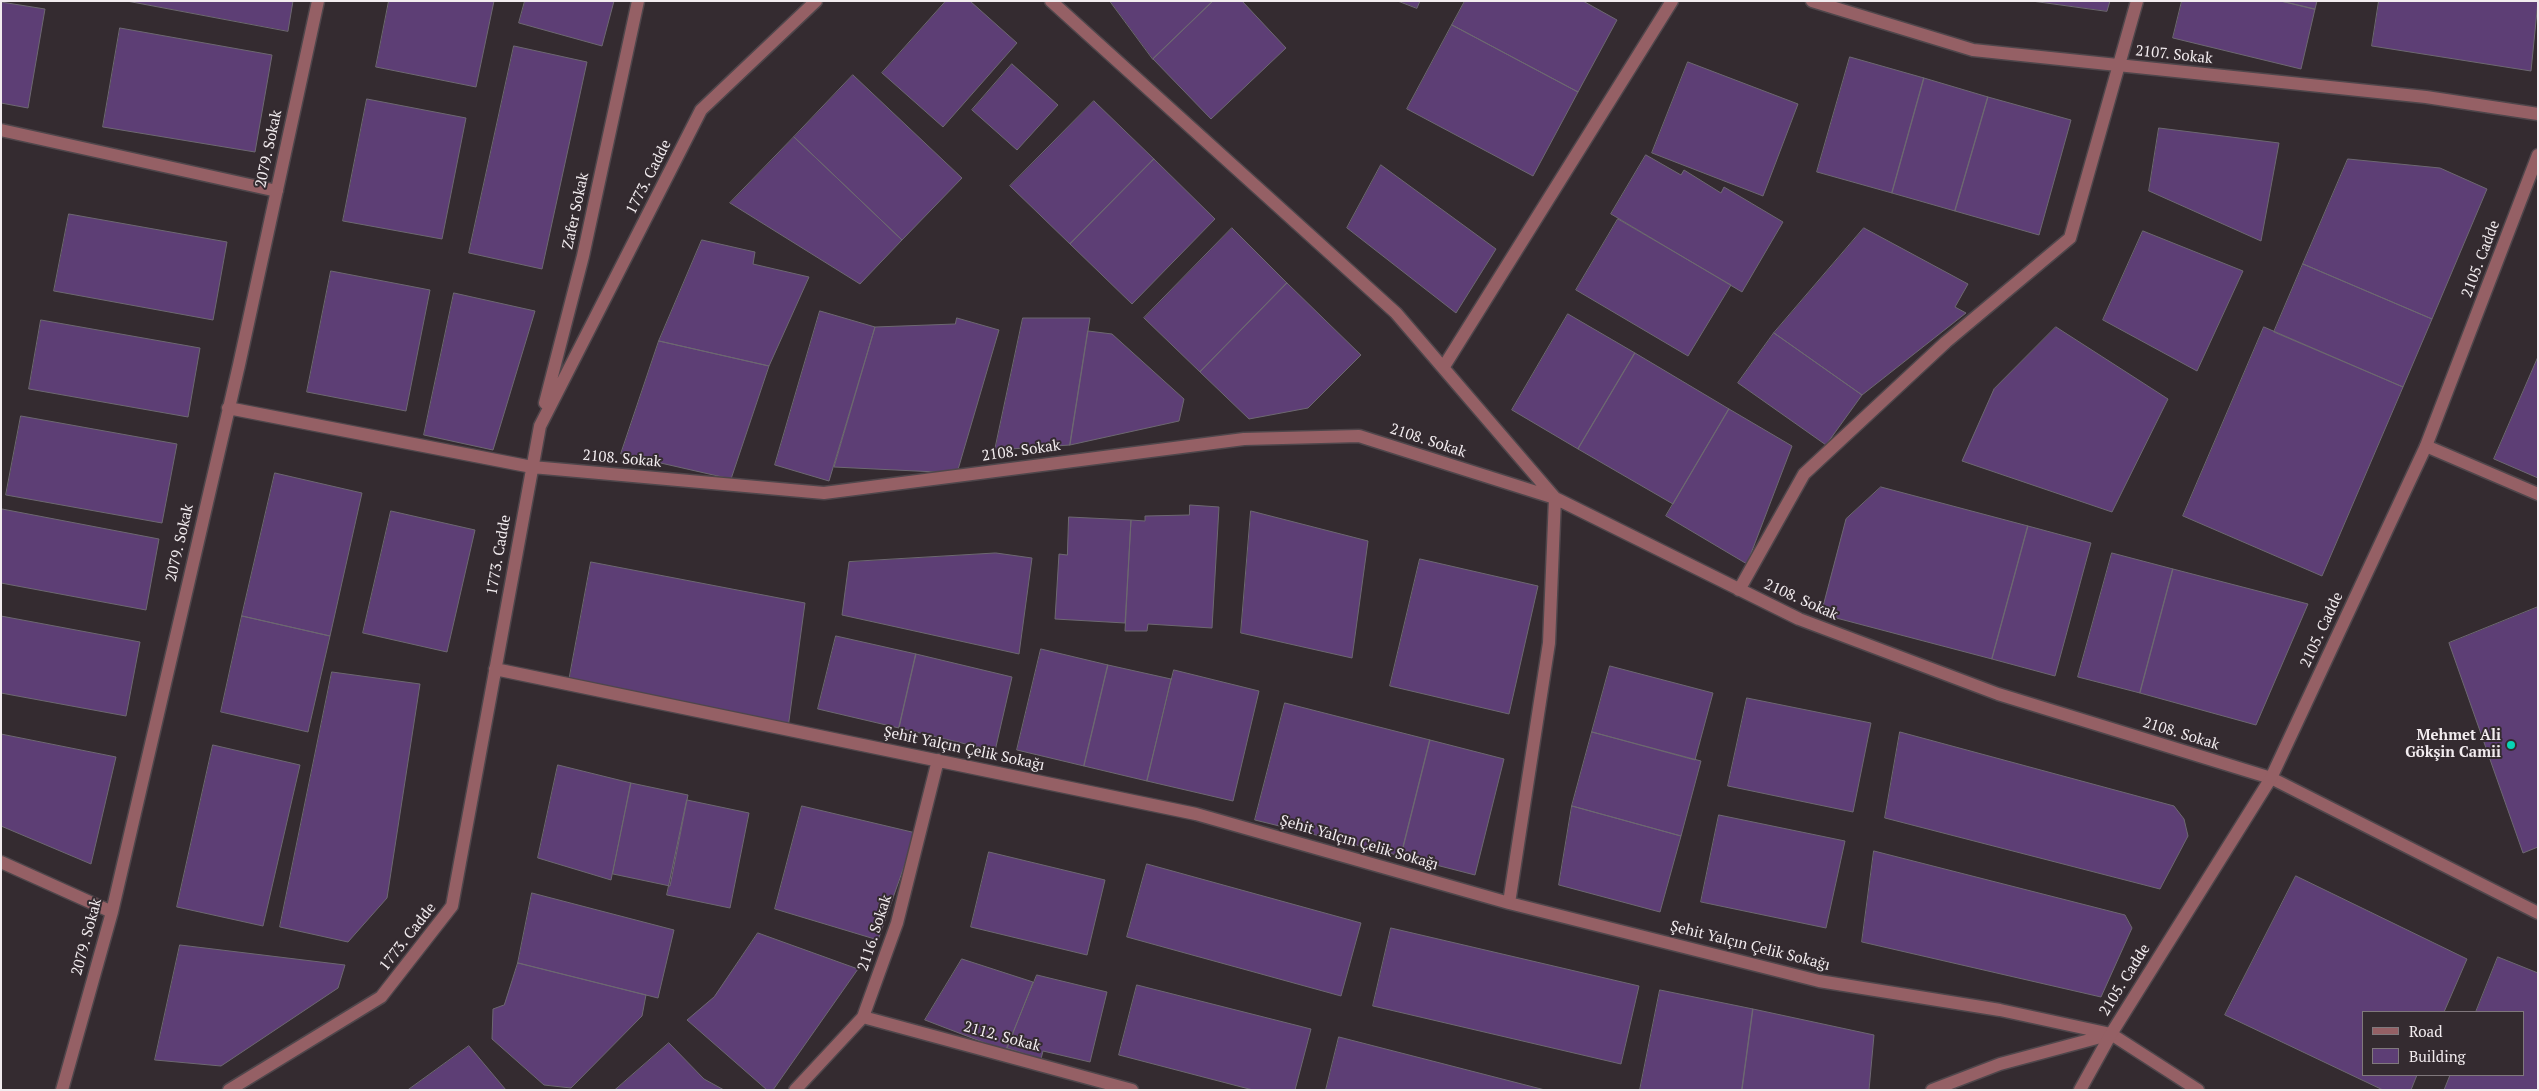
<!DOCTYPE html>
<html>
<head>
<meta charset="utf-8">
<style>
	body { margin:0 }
	#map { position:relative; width:2539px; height:1091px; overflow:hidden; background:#342b30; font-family:"PT Serif",serif }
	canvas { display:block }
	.frame { position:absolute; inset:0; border:2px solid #f2ecef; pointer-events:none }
	.legend { position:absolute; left:2362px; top:1011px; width:162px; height:65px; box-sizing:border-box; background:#342b30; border:1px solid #80787c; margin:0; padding:6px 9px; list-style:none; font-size:15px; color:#f2ecef }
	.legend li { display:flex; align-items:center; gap:10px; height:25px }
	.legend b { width:25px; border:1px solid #80787c }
</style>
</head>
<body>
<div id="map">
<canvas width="2539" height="1091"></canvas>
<div class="frame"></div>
<ul class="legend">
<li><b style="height:6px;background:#956065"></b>Road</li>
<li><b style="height:14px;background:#5d3e75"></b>Building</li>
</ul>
</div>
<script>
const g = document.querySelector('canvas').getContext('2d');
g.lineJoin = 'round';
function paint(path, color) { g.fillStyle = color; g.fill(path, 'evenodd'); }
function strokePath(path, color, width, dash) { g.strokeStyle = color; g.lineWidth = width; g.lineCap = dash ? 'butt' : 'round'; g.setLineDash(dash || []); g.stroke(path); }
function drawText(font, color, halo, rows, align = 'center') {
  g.font = font + ' "PT Serif",serif'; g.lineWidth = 4; g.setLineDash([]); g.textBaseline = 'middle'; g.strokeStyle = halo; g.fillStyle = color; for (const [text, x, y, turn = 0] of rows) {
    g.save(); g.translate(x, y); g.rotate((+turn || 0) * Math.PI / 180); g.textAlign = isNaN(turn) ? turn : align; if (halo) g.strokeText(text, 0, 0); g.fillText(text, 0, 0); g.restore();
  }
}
const building = new Path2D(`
	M127 1H293L288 31Z
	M389 1H494L476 87 376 67Z
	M525 1H614L602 46 519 23Z
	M946 1H970L1017 43 943 127 882 73Z
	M1110 1H1213L1153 59Z
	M1213 1H1242L1286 48 1211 119 1153 59Z
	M1398 1H1420L1417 8Z
	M1465 1H1583L1617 20 1578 92 1452 25Z
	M2032 1H2110L2107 11Z
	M2182 1H2281L2315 9 2301 69 2173 38Z
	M2281 1H2317L2315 9Z
	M2379 1H2538L2531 71 2372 46Z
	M1 2 45 9 28 108 1 103Z
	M1452 25 1578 92 1533 176 1407 109Z
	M120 28 272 55 255 152 103 127Z
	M514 46 587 62 542 269 469 253Z
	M1850 57 1924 78 1892 193 1817 172Z
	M1688 62 1798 104 1763 196 1652 153Z
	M1012 64 1058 105 1017 150 972 110Z
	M853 75 962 178 902 240 794 137Z
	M1924 78 1988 97 1955 211 1892 193Z
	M1988 97 2071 120 2039 235 1955 211Z
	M367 99 466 118 442 239 343 221Z
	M1094 101 1154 159 1070 244 1010 186Z
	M2159 128 2279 143 2261 241 2149 191Z
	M794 137 902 240 860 284 730 203Z
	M1646 155 1681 175 1684 170 1721 193 1724 187 1783 222 1742 292 1611 214Z
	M1154 159 1215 219 1132 304 1070 244Z
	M2348 159 2440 168 2487 189 2432 319 2303 264Z
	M1381 165 1496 249 1456 313 1347 228Z
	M69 214 227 242 213 320 54 291Z
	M1618 219 1731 285 1688 356 1576 290Z
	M1232 228 1287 283 1200 372 1144 318Z
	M1864 228 1968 284 1955 307 1966 313 1862 395 1774 333Z
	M2143 231 2243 271 2197 371 2103 320Z
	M702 240 755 252 753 264 809 277 769 366 659 341Z
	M2303 264 2432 319 2403 387 2274 332Z
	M331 271 430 290 406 411 307 392Z
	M1287 283 1361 355 1308 408 1249 419 1200 372Z
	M454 293 535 311 493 450 424 435Z
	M820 311 875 327 829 481 775 465Z
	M1568 314 1635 353 1578 449 1512 410Z
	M957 318 999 330 957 473 834 467 875 327 955 324Z
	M1023 318H1090L1070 445 995 450Z
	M41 320 200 348 188 417 29 389Z
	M2056 327 2168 399 2112 512 1962 461 1994 389Z
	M2264 327 2403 387 2322 576 2183 516Z
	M1088 331 1112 334 1184 399 1179 421 1070 445Z
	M1774 333 1862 395 1826 445 1738 383Z
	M659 341 769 366 731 479 621 454Z
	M1635 353 1729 409 1673 504 1578 449Z
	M2538 357V478L2494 459Z
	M1729 409 1792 446 1747 564 1666 516Z
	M21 416 177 444 162 523 6 495Z
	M275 473 362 493 330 636 242 616Z
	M1881 487 2028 526 1992 659 1821 614 1846 519Z
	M1190 505 1219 507 1212 628 1148 624 1147 631H1125L1131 520 1145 521V516L1189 515Z
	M2 509 159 539 146 610 1 583Z
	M391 511 475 530 447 652 363 633Z
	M1251 511 1368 541 1352 658 1241 633Z
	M1069 517 1131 520 1125 623 1055 619 1059 554 1067 555Z
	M2028 526 2091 543 2055 676 1992 659Z
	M996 553 1032 558 1019 654 842 615 849 562Z
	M2112 553 2173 569 2140 693 2078 677Z
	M1420 559 1538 586 1509 714 1390 686Z
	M591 562 805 603 788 728 569 681Z
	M2173 569 2308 604 2256 725 2140 693Z
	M2538 607V847L2523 853 2449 643Z
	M1 616 140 642 126 716 1 693Z
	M242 616 330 636 308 732 221 712Z
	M836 636 916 654 899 728 818 709Z
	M1041 649 1108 665 1084 766 1017 750Z
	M916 654 1012 677 995 751 899 728Z
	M1108 665 1171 679 1147 781 1084 766Z
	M1610 666 1713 693 1695 760 1592 732Z
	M1174 670 1259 691 1233 801 1147 781Z
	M332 672 420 684 387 898 348 942 280 927Z
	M1747 698 1871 723 1853 812 1728 786Z
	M1285 703 1430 740 1401 856 1255 820Z
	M1592 732 1701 761 1681 836 1572 806Z
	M1900 732 2174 806 2184 819 2188 836 2160 889 1885 818Z
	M1 734 116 757 91 864 1 826Z
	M1430 740 1504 759 1475 875 1401 856Z
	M213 745 300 765 263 926 177 907Z
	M558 765 631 783 611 880 538 858Z
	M631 783 688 795 670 886 613 874Z
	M687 800 749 813 730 908 667 895Z
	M802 806 916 833 878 940 775 909Z
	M1572 806 1681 836 1660 912 1559 885Z
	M1719 815 1845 841 1826 928 1701 902Z
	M1874 851 2125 915 2132 928 2101 997 1862 942Z
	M989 852 1105 880 1087 955 971 927Z
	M1147 864 1361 923 1341 996 1127 937Z
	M2296 876 2467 959 2444 1012H2363V1075H2417L2411 1090H2383L2225 1015Z
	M532 893 674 930 658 998 518 963Z
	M1391 928 1639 986 1621 1064 1373 1006Z
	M758 933 858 969 773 1090H767L687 1020 714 997Z
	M180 945 345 965 338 988 221 1066 155 1060Z
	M2498 957 2538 973V1090H2444L2450 1075H2523V1012H2476Z
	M962 959 1033 982 1006 1051 925 1020Z
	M518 963 646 995 642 1016 571 1088 544 1085 492 1039 493 1009 504 1005Z
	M1037 975 1107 992 1090 1062 1043 1051 1041 1059 1007 1048Z
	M1137 985 1311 1029 1295 1090H1253L1119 1055Z
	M1660 990 1753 1009 1742 1090H1640Z
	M1753 1009 1874 1035 1869 1090H1742Z
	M1339 1037 1545 1090H1326Z
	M669 1043 704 1079 724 1090H615Z
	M469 1046 506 1090H408Z`);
paint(building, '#5d3e75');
strokePath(building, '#6d6871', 1);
const minor = new Path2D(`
	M1051 1 1396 313 1555 498 1549 643 1509 903
	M1812 1 1973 50 2426 97 2538 114
	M1 130 277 191
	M1443 368 1672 1
	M545 403 583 256 638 1
	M228 408 532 467 824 493 1244 439 1359 436 1555 498 1799 619 1998 694 2271 778 2538 913
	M2426 446 2538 494
	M1739 590 1804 474 1946 342 2070 238 2137 1
	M495 669 1196 814 1509 903 1819 981 2000 1010 2111 1034 2198 1090
	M1 862 112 912
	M863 1017 1132 1090
	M62 1090 112 912 239 365 318 1
	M229 1090 381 997 452 906 540 426 701 110 816 1
	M795 1090 863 1017 897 923 938 760
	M1932 1090 2000 1064 2108 1035`);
const tertiary = new Path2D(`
	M2080 1090 2111 1034 2271 778 2426 446 2538 155`);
strokePath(minor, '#4f464b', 15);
strokePath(tertiary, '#4f464b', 15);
strokePath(minor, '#956065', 12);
strokePath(tertiary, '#956065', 12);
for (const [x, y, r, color] of [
	[2511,745,5,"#07d5b5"]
]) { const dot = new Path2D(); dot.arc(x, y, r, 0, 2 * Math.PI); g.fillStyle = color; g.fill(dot); strokePath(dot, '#342b30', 2); }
drawText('15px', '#f2ecef', '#342b30', [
	["2107. Sokak",2174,55,6],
	["2079. Sokak",269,149,-78],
	["1773. Cadde",649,177,-63],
	["Zafer Sokak",576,211,-78],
	["2105. Cadde",2481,259,-69],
	["2108. Sokak",1428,441,18],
	["2108. Sokak",1021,451,-8],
	["2108. Sokak",622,459,5],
	["2079. Sokak",180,543,-77],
	["1773. Cadde",499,555,-80],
	["2108. Sokak",1801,600,24],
	["2105. Cadde",2322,630,-65],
	["2108. Sokak",2181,734,17],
	["Şehit Yalçın Çelik Sokağı",964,749,12],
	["Şehit Yalçın Çelik Sokağı",1359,843,16],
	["2116. Sokak",875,933,-72],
	["2079. Sokak",87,937,-75],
	["1773. Cadde",408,937,-52],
	["Şehit Yalçın Çelik Sokağı",1750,946,14],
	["2105. Cadde",2125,980,-58],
	["2112. Sokak",1002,1037,15]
]);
drawText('bold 15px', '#f2ecef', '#342b30', [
	["Mehmet Ali",2501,736],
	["Gökşin Camii",2501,753]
], 'right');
</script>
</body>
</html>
